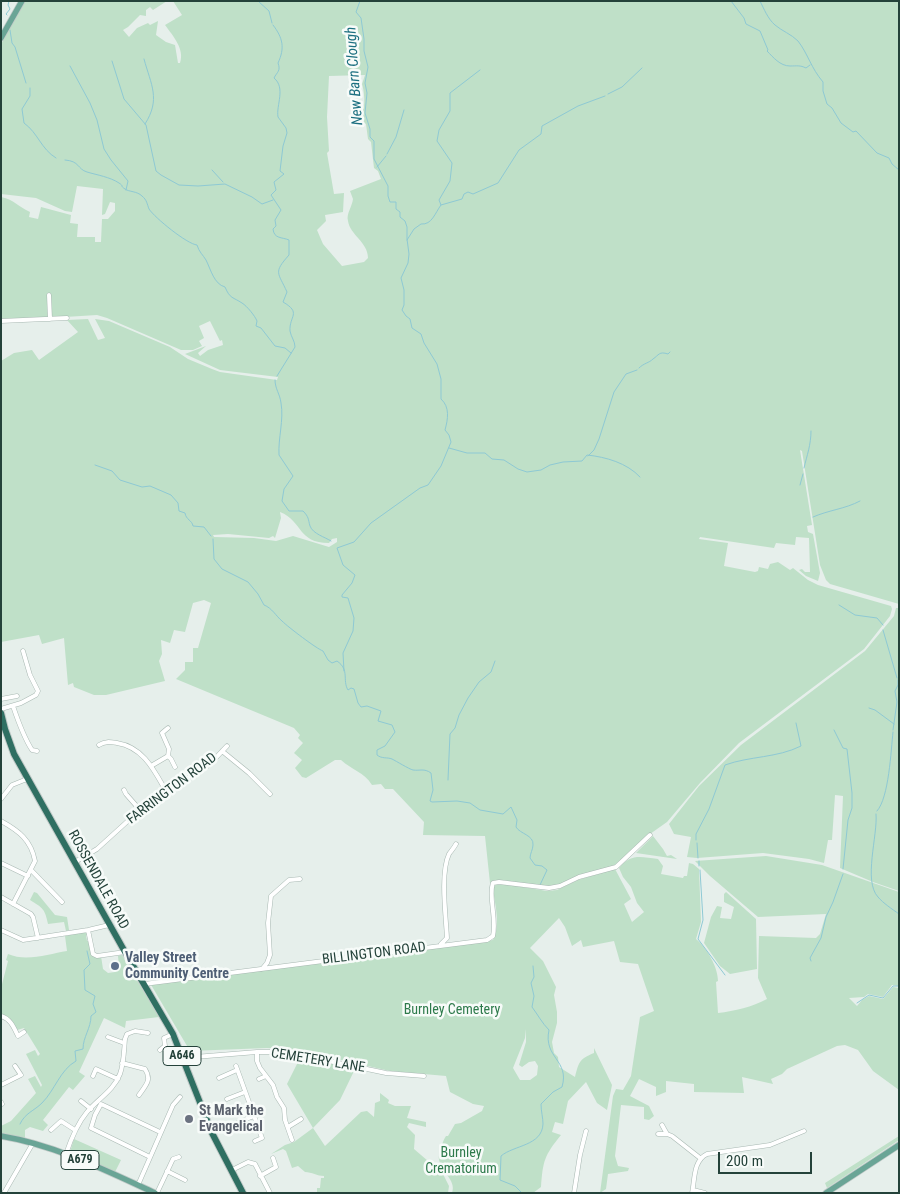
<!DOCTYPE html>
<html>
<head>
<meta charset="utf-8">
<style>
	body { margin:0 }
	#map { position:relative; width:900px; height:1194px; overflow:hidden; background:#e6efeb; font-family:"Roboto Condensed",sans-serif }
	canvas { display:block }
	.frame { position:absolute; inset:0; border:2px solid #24423a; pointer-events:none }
	.scale { position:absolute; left:718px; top:1152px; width:94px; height:22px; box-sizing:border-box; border:2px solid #24423a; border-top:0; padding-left:6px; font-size:15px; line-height:18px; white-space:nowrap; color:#24423a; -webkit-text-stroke:4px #f7fbf9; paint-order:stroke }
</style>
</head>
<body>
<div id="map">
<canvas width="900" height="1194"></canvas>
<div class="frame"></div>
<div class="scale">200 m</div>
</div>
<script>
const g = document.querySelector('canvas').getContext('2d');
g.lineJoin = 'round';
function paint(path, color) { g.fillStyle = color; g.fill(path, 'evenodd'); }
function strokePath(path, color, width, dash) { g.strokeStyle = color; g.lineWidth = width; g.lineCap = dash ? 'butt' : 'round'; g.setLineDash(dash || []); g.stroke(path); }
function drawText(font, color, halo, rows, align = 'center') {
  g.font = font + ' "Roboto Condensed",sans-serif'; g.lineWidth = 5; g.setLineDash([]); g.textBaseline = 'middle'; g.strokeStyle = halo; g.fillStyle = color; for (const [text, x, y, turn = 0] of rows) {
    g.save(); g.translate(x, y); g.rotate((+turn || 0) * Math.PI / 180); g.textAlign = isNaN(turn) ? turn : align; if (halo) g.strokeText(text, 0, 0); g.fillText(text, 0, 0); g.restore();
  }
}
paint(new Path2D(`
	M25 1H167L153 10 150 7 146 10V16L140 15 128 27 123 30 129 37 137 28 148 23 150 25 158 21 156 35 166 42 175 45 178 63H180C185 49 173 36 165 25L182 15 173 1H899V604L830 584 826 580 820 565 802 451 800 450 812 525 807 526 808 532 813 534 820 573 818 581 806 576 799 570 802 569 805 572H810L809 538 796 537 795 545 776 543 774 548 700 537 699 539 728 543 724 566 755 572 758 571 759 567 768 569 770 564 778 562 790 570 793 568 808 580 818 585 891 606 892 609 890 616 864 649 739 743 700 783 667 822 650 834 621 860 613 866 559 886 548 887 502 880 495 881 490 883 485 836 423 835 424 822 393 789H385L381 784 372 785C364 772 352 770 341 760H335L306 778 302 777 295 768 302 760 294 753 303 743 298 738 300 735 294 728 176 679 185 670V662H193V648H198L211 603 204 600 193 603 185 632 174 630 170 643 161 640 162 654 159 661 165 681 106 695H94L74 687 73 683 68 685 64 638 42 644 39 635 1 642V361L14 353 32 350 39 360 78 332 67 320 88 319 98 340 105 338 95 319 109 321 170 347 188 359 212 369 220 372 277 380 278 377 220 370 185 354 206 346 198 353 200 356 208 350 223 345 222 340 220 341 210 321 199 326 204 338 199 341 202 346 193 350H181L107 318 97 315 1 321V197C15 200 17 206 30 212L29 217 38 219 41 207 71 215 70 223 78 224 77 237H95V242H101L102 219H108L115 211V203L110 202 105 214 102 215 103 189 77 186 72 212 65 211 36 198 1 194V44ZM365 75 362 84C364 90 366 106 362 113 361 115 360 117 360 120L366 124 368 139 371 142 374 168 378 171 381 179 350 191 353 199C352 207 346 214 348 221 350 235 368 242 368 258L364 262 342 266 323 244 317 230 326 221 325 215 343 212 344 193 334 194 327 153 329 151 327 117 329 76ZM280 512C303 521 297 543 329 543L332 539 337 538V542L329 547 293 536 276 541 254 538 214 537 213 535 228 534 269 538 273 536 275 538 281 518Z
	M896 608H899V891L873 882 840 868 843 796 835 795 832 840H828L824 863 809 859 763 853 697 858 687 857 691 837 674 834 669 824 699 786 741 745 865 651 894 616Z
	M653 836 663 849 667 856 671 855 677 859 636 853Z
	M766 856 822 865 899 892V986L892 985 883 997 868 994 864 997 849 998 857 1006 862 1000 869 996 883 999 893 987 899 988V1090L873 1071 858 1050 845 1045 837 1046 787 1069 782 1074 771 1079 773 1084 742 1077 744 1093 694 1092V1084L666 1081V1092L656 1096V1087L639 1079 630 1096 649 1106 654 1116 649 1120 644 1119V1107L621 1105 615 1156 618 1166 629 1168 628 1171 608 1174 606 1189 600 1193 613 1096 616 1089 623 1090 631 1076 640 1017 654 1011 638 964 620 962 614 941 583 947 581 940 572 946 565 927 559 918 530 948 543 961 556 987 554 995 557 1012V1023L552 1042 554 1053 558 1057 559 1067 575 1077C579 1062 579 1059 594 1053V1048L612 1085 607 1110 597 1103 586 1082 568 1101 563 1124 555 1122 552 1132 561 1135C544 1156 543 1161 541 1187L533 1193H452C457 1180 440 1171 439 1159 438 1156 443 1140 446 1136H448L455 1124 461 1123 482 1111 484 1106 473 1104 450 1092 446 1076 390 1071 297 1050 267 1048 190 1051 150 983 493 940C501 925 495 905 493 889L496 884H505L547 891 557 890 578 880 615 869 631 899 624 904 632 922 644 912 637 903 631 887 623 877 619 868C631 853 641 857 658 859L663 866 661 874 683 878 684 876H687L689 863 693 864 699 869 701 922 696 939C707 948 718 967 718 981L716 982 718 1013C735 1011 752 1007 767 999L758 978 759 936 816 938 820 934 826 914 758 917 710 876 695 861ZM526 1029V1042L519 1065 522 1067 529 1062 535 1061 538 1066 537 1075 530 1080H520L513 1068 525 1038Z
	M34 892 37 893 55 915 67 917 69 930 66 931 64 922 48 924C45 909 43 908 30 900Z
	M726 892 756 919 757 969 730 974 720 966 704 943 711 917 717 906 722 907 720 918 731 919 734 907 724 902V894Z
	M85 932 88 934 86 935 87 941H89L92 956H101L103 969 108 973 115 972 119 966 118 956 122 955 159 1017 126 1021 125 1028 104 1018 79 1072 85 1076 73 1090 69 1087 43 1120 48 1125 43 1131 30 1127 25 1130V1138L1 1134V1126L11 1121 36 1093 28 1079 35 1076 41 1087 42 1085 26 1054 35 1050 38 1056 40 1054 24 1028 17 1030 11 1020 1 1014V988L8 961 6 960 8 954C26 962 49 954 67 951L65 936Z
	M301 1056 355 1069 340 1100 313 1128 325 1146 361 1112 367 1111 374 1117 375 1103 380 1101V1093L389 1100 388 1103 395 1106H411L407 1118 426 1122V1127L409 1123 407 1127 415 1135 414 1149 428 1161 434 1172H442L449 1186 448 1193H317V1188H320L321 1178H324V1176C317 1176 312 1172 305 1172L298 1166 292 1168 286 1151 283 1149 271 1154 285 1145 294 1142 313 1128 287 1084Z
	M899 1136V1140L827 1188 825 1183Z
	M74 1139 121 1160 115 1172 70 1152Z`), '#bfe0c8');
strokePath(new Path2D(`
	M258 1 269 11 272 23
	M731 1 744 18 746 24 760 31 768 50 767 51C773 57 780 66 790 66 797 66 800 65 806 68L810 65
	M760 1C764 9 768 19 775 25 782 31 791 34 798 41 808 54 811 68 823 82V91L827 104 832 108 841 123 853 132 856 131 877 153 889 158 892 164 899 170
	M7 15 6 14 10 9 8 5 9 1
	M273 25C283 38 285 48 278 63 281 71 277 72 274 78 286 88 276 105 278 117L286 128 287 133 283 146 280 171 284 174 274 182 276 190 271 195 281 210 275 220 276 226 273 229C274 239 282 237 289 240V255C273 273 278 272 287 292L283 302C302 313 289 316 290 331 291 337 295 341 295 347L277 376
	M10 30 12 43 15 47 26 83
	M144 59C151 85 161 99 145 124
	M112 61 124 99 146 125 156 171 161 175 179 185 198 186 225 184 252 197 262 204 273 200
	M70 66 90 103 97 120 104 149 111 160 128 181 126 190
	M30 88V96L22 109 24 123C38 133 41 149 56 158
	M608 94 622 87 642 68
	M387 154 396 137 404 110
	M65 160C80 161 77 169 87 172 97 175 110 177 119 183 125 187 119 185 125 189 129 192 137 191 142 196 147 200 147 204 149 209 155 218 187 244 197 245 199 252 203 255 206 260 211 270 214 284 225 287 230 299 233 297 242 303 247 306 255 316 257 321L256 326 261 328 275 346 285 348 291 353
	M377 167 386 156
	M212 170 223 182
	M441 205 462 199 464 194 468 192 473 194 498 183 519 150 541 134 542 126 578 106 605 96
	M407 240 414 229 421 224C432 225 435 213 441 205L439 200 450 181 452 163 437 141 439 130 450 111V93L480 70
	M639 368C644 363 649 363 653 359 659 355 659 351 668 354L670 352
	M275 380C275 389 280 394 281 403 284 420 278 438 279 455L293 476 284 489 282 501 289 511H303C309 517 308 519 310 526 313 534 325 537 331 541
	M449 448 467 453H485L492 459 504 460 518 469 527 472 541 470 550 465 563 462 582 461 587 455C606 457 627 463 640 477
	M588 456 594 450 599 439 614 392 626 374 637 370
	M95 465 112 471 120 480 142 487 150 486 171 495 178 503 179 511 185 513C186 520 192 520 193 526L204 527 211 536
	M804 468C807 455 811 445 811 431
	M800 485 803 474
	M813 517C829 510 845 509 860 501
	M213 539 214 559 222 569 248 582 258 594 264 605C272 608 276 616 282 621 288 627 317 649 323 651L328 660 332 663 337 661C350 670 342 680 348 690L351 688 354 689 358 703 361 707 367 706 381 711 378 721 392 725 395 732 385 746 377 750V755C382 759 387 757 392 759 396 761 409 769 413 770 420 771 424 768 431 773L433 790 430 801 432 802 457 801 470 803 480 810 503 814 511 807 517 820 516 827C520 834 534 835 533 845 533 849 530 854 530 858L535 865 542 866 547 870 540 885
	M839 605 855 615 877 618 883 625
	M883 630 897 678
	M344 671 343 653 353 631 354 618 348 598 342 597V595L352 583 355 575 343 565 337 548 354 542 371 523 420 488 428 485 441 466 451 442 449 435 445 430C448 419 450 407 441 399V379L437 364 424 343 421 334 412 328 410 319 406 316 402 310 404 305V290L401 278 408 263 409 254 407 239V227L405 221 400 217V212L396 209V202H390L388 196V186L374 159V141L370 137V129L365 113 367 93 365 83 368 67 364 51V39L361 18 356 12 360 1
	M869 708 875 710 894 724
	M834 730 843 748 847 749 852 793V808L848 820 843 869
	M893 730 897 702 895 691 898 685V680
	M448 780 450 734 455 728 459 715 468 698 479 682 491 672 495 661
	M877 811C889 798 891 750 893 732
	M876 814C878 835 863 881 878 897 883 903 892 909 899 914
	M696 840V834L709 809 725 765C750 756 777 758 801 746L796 723
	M697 843 698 858
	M699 861V866
	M700 870 703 920 698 939 725 975
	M811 961 810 958 821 938 826 917 833 902 843 874
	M857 1003 869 995 883 998 893 986H899
	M20 1124C25 1113 34 1111 42 1103 55 1090 60 1070 76 1061L75 1051 83 1049C83 1037 91 1028 91 1016L96 1012 93 1004 95 996 85 990 84 970 90 964 87 951
	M522 1193 515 1186 500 1180 501 1156C514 1145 542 1146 543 1124 543 1118 541 1111 541 1104L553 1092 562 1087C570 1060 543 1058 549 1030 542 1023 538 1015 532 1007L534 996 531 983 534 977 533 966`), '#8ec9d4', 1);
const street = new Path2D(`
	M49 295 50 319
	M1 321 67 318
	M1 699 17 696
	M13 706C18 721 23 736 32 750L37 751
	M1 709 21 703 36 695 38 691 30 675 23 651
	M99 745C105 741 110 742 117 743 143 747 154 770 166 791
	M222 751 249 773 270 794
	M168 756 171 759 175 767
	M151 766 168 756 169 749 162 733 168 728
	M124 790 126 794 140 810
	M1 799 12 785 27 779
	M1 821C19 831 31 840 35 861L13 904
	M75 862 97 849 140 810 166 791 209 765 227 746
	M1 863 28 876
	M31 870 62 902
	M1 897 31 914 33 917 38 938
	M1 930 23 940 88 930 109 925
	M88 930 93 954 97 956 125 952
	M441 944 447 938C446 917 440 873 449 854 451 851 454 848 456 844
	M262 969 267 963 270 955 268 923 271 896 289 880 300 879
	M144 984 487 940 493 936C497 919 488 896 493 883L499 882 549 888 560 886 579 877 616 867 650 835
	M1 1016C11 1019 14 1028 18 1036L24 1032
	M108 1037 124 1043
	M160 1050 165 1046 164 1038 173 1034
	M257 1052V1061L260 1068 273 1085 277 1097 284 1108 285 1120 292 1140
	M182 1058 257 1052H286L386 1073 424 1076
	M122 1063 145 1069C152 1080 146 1085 139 1095
	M236 1066 262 1138 255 1141
	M93 1076 96 1069 118 1079
	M219 1078 237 1070
	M259 1079 266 1076
	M1 1085 21 1075 15 1066
	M227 1099 245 1092
	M81 1101 91 1109
	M1 1102 2 1104
	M662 1125 667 1134 672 1136 700 1158
	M288 1127 301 1119
	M51 1130 61 1121 75 1130
	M212 1133 254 1116
	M658 1134H667
	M66 1154C71 1139 77 1124 87 1112 98 1099 114 1090 120 1074 124 1063 124 1050 125 1039L127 1034 135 1031 148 1033
	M150 1157 91 1128 95 1115 101 1104 160 1132
	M232 1170 248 1162 255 1164 270 1193
	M167 1171 185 1180
	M260 1176 276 1167 273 1158
	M138 1185 173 1105 180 1097
	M693 1190 705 1193
	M4 1193 33 1143
	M157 1193 173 1159 179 1157
	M574 1193 580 1155 586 1131
	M692 1193C695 1179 693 1161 707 1154L770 1145 804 1131`);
const primary = new Path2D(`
	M1 38 22 1
	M1 1136C55 1145 105 1170 155 1193
	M826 1193 899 1145`);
const highway = new Path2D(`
	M1 713 5 729 14 754 125 952 173 1034 212 1133 243 1193`);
strokePath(street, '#a8b8b2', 5);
strokePath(primary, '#c2cac8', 7);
strokePath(highway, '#c2cac8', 8);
strokePath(street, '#fff', 4);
strokePath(primary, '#6aa596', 5.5);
strokePath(highway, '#2f6f62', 6);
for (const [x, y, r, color] of [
	[115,966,5,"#5c6f8a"],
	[189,1119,5,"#6b7280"]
]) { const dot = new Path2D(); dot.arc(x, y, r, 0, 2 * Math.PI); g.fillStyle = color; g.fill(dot); strokePath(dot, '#f7fbf9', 2); }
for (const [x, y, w] of [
	[182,1056,38],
	[80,1160,38]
]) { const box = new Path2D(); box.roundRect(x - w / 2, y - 9.5, w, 19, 4); g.fillStyle = '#f7fbf9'; g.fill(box); strokePath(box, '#24423a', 1); }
drawText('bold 12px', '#24423a', null, [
	["A646",182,1056],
	["A679",80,1160]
]);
drawText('14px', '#24423a', '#f7fbf9', [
	["FARRINGTON ROAD",172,789,-37],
	["ROSSENDALE ROAD",98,880,61],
	["BILLINGTON ROAD",374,954,-7],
	["CEMETERY LANE",318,1061,9]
]);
drawText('bold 14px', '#4e5e75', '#f7fbf9', [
	["Valley Street",125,958],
	["Community Centre",125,974]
], 'left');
drawText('14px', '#2d7a4b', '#f7fbf9', [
	["Burnley Cemetery",452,1010],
	["Burnley",461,1153],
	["Crematorium",461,1169]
]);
drawText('bold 14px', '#5b616d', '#f7fbf9', [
	["St Mark the",199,1111],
	["Evangelical",199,1127]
], 'left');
drawText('italic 15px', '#1c6f80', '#f7fbf9', [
	["New Barn Clough",355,76,-94]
]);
</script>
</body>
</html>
